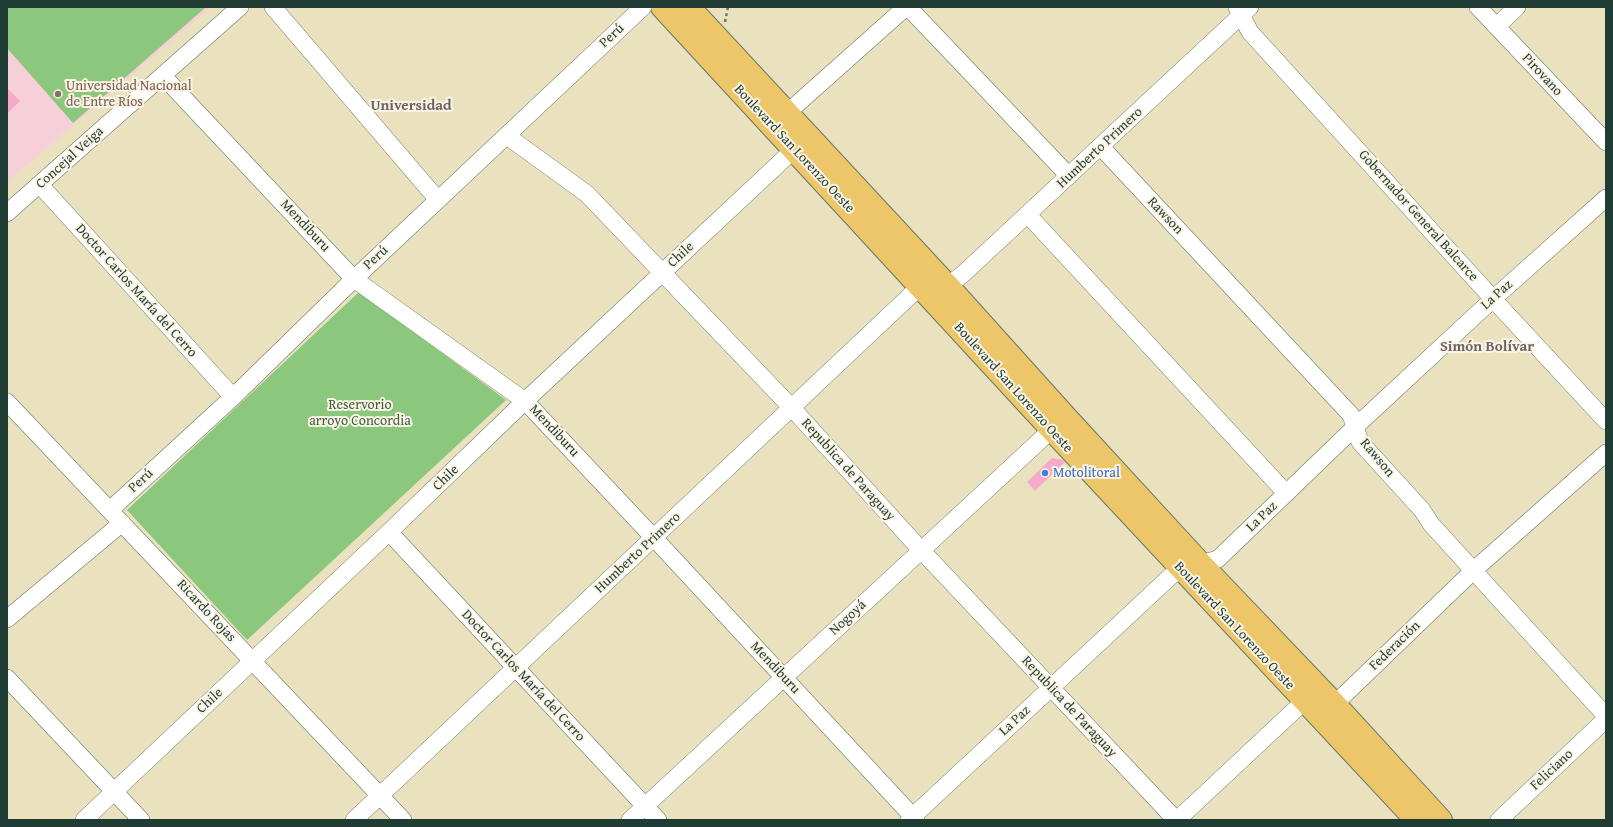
<!DOCTYPE html>
<html>
<head>
<meta charset="utf-8">
<style>
	body { margin:0 }
	#map { position:relative; width:1613px; height:827px; overflow:hidden; background:#eae2bf; font-family:"Gentium Book Plus",serif }
	canvas { display:block }
	.frame { position:absolute; inset:0; border:8px solid #1f3d34; pointer-events:none }
</style>
</head>
<body>
<div id="map">
<canvas width="1613" height="827"></canvas>
<div class="frame"></div>
</div>
<script>
const g = document.querySelector('canvas').getContext('2d');
g.lineJoin = 'round';
function paint(path, color) { g.fillStyle = color; g.fill(path, 'evenodd'); }
function strokePath(path, color, width, dash) { g.strokeStyle = color; g.lineWidth = width; g.lineCap = dash ? 'butt' : 'round'; g.setLineDash(dash || []); g.stroke(path); }
function drawText(font, color, halo, rows, align = 'center') {
  g.font = font + ' "Gentium Book Plus",serif'; g.lineWidth = 4; g.setLineDash([]); g.textBaseline = 'middle'; g.strokeStyle = halo; g.fillStyle = color; for (const [text, x, y, turn = 0] of rows) {
    g.save(); g.translate(x, y); g.rotate((+turn || 0) * Math.PI / 180); g.textAlign = isNaN(turn) ? turn : align; if (halo) g.strokeText(text, 0, 0); g.fillText(text, 0, 0); g.restore();
  }
}
paint(new Path2D(`
	M7 7H211L7 182Z`), '#f6cfd8');
paint(new Path2D(`
	M7 7H206L73 123 7 48Z
	M359 292 506 400 247 640 127 510Z`), '#8bc77c');
paint(new Path2D(`
	M7 88 20 101 7 114Z
	M1052 458 1063 460 1065 462 1035 491 1027 482Z`), '#f6a9c8');
const minor = new Path2D(`
	M273 7 438 200
	M908 7 1069 176
	M1237 7 1250 32 1493 299 1606 421
	M1478 7 1606 142
	M1497 26 1517 7
	M163 76 354 279 525 401 654 538 916 820
	M778 121 906 7
	M507 136 587 194 791 407 921 550 1176 820
	M1101 147 1351 415 1360 442 1422 510 1431 524 1606 716
	M40 185 233 397
	M7 213 240 7
	M1028 215 1286 493
	M7 402 403 820
	M110 510 233 397 354 279 643 7
	M389 532 658 820
	M7 619 122 523
	M7 678 141 820
	M84 820 389 532 525 401 802 142
	M354 820 913 293 948 286 963 274 1250 7
	M630 820 1061 421
	M909 820 1172 575 1181 570 1218 559 1355 427 1493 299 1606 198
	M1177 820 1298 707 1307 704 1340 699 1474 570 1606 453
	M1499 820 1606 719`);
const major = new Path2D(`
	M662 7 1052 430 1416 820
	M689 7 948 286 1066 417 1202 565 1332 701 1441 820`);
strokePath(minor, '#667765', 18);
strokePath(major, '#667765', 24);
strokePath(new Path2D(`
	M725 22 728 7`), '#667765', 2.5, [3, 3]);
strokePath(minor, '#fff', 17);
strokePath(major, '#ecc669', 22);
for (const [x, y, r, color] of [
	[58,94,4,"#8d6e63"],
	[1045,473,4,"#3f7fe0"]
]) { const dot = new Path2D(); dot.arc(x, y, r, 0, 2 * Math.PI); g.fillStyle = color; g.fill(dot); strokePath(dot, '#fcf5e5', 1.5); }
drawText('14px', '#1f3d34', '#fcf5e5', [
	["Perú",612,36,-43],
	["Pirovano",1542,75,47],
	["Humberto Primero",1100,148,-43],
	["Boulevard San Lorenzo Oeste",794,149,47],
	["Concejal Veiga",70,158,-42],
	["Rawson",1165,216,47],
	["Gobernador General Balcarce",1418,216,48],
	["Mendiburu",305,226,47],
	["Chile",681,255,-43],
	["Perú",376,258,-43],
	["Doctor Carlos María del Cerro",136,291,48],
	["La Paz",1497,295,-42],
	["Boulevard San Lorenzo Oeste",1013,388,48],
	["Mendiburu",554,431,47],
	["Rawson",1377,458,50],
	["Republica de Paraguay",848,470,48],
	["Chile",446,478,-44],
	["Perú",141,481,-43],
	["La Paz",1262,517,-44],
	["Humberto Primero",638,553,-43],
	["Ricardo Rojas",206,611,47],
	["Nogoyá",848,618,-43],
	["Boulevard San Lorenzo Oeste",1234,626,47],
	["Federación",1395,646,-44],
	["Mendiburu",775,668,47],
	["Doctor Carlos María del Cerro",523,676,47],
	["Chile",210,701,-43],
	["Republica de Paraguay",1069,707,47],
	["La Paz",1015,721,-43],
	["Feliciano",1552,770,-43]
]);
drawText('14px', '#785e54', '#fcf5e5', [
	["Universidad Nacional",66,86],
	["de Entre Ríos",66,102]
], 'left');
drawText('14px', '#3a6046', '#fcf5e5', [
	["Reservorio",360,405],
	["arroyo Concordia",360,421]
]);
drawText('14px', '#366cbe', '#fcf5e5', [
	["Motolitoral",1053,473]
], 'left');
drawText('bold 15px', '#6a6368', '#fcf5e5', [
	["Universidad",411,106],
	["Simón Bolívar",1487,347]
]);
</script>
</body>
</html>
